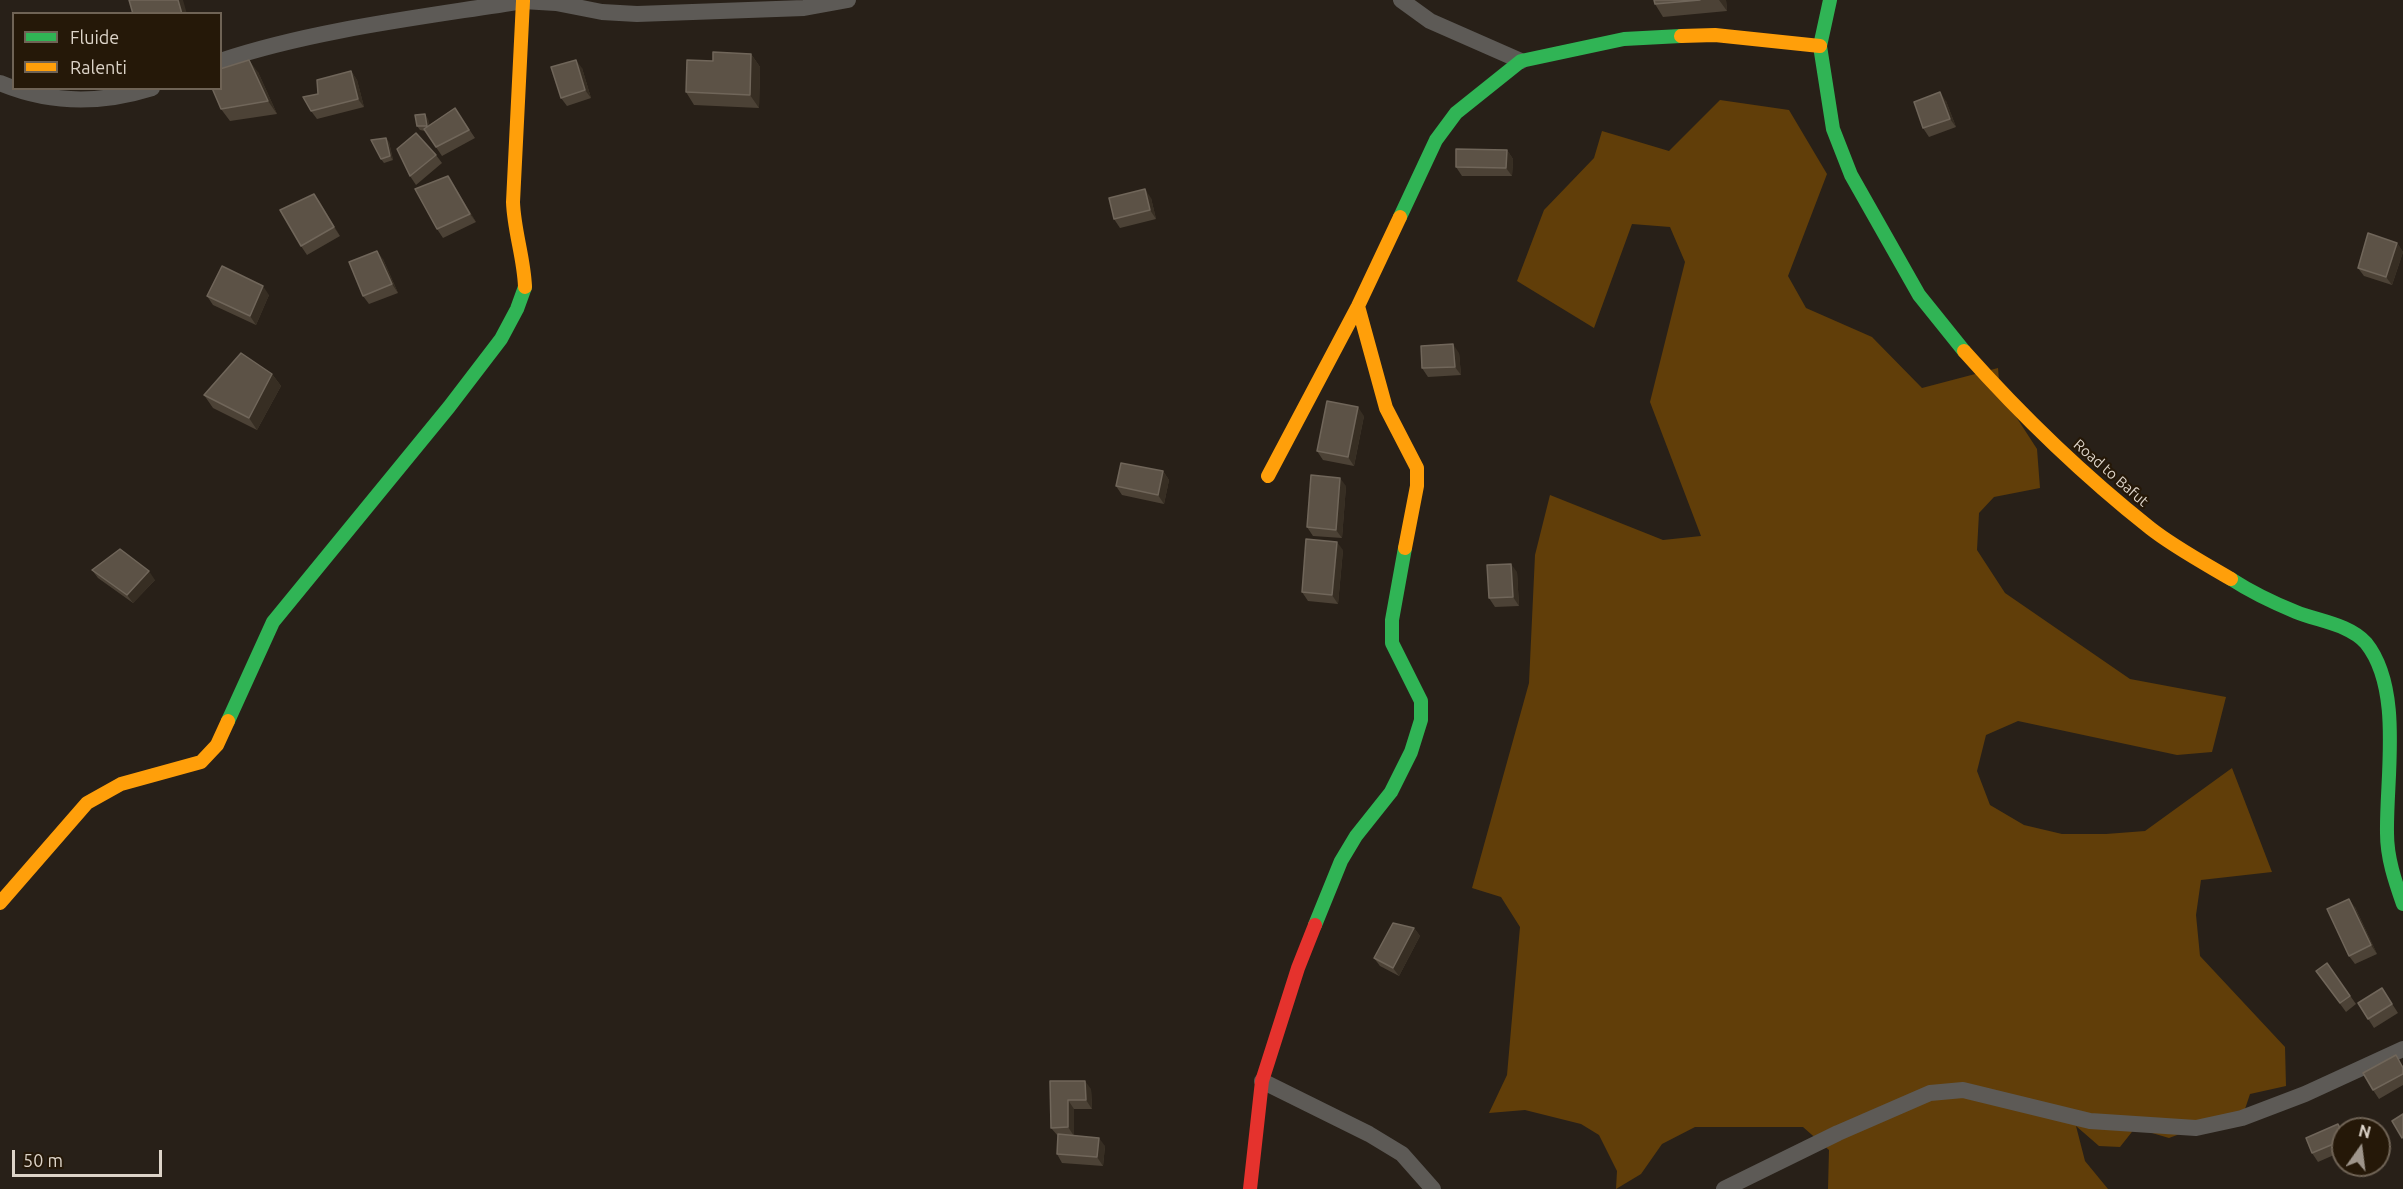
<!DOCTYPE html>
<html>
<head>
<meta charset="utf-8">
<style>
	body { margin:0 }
	#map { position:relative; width:2403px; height:1189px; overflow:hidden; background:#282018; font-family:Ubuntu,sans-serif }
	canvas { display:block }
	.legend { position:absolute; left:12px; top:12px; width:210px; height:78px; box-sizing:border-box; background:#251808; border:2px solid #6f6355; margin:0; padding:8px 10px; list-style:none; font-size:18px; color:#ddd4c9 }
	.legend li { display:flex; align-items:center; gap:12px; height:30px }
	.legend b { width:30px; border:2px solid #6f6355 }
	.north { position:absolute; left:2331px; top:1117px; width:60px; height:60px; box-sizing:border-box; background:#251808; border:2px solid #6f6355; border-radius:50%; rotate:14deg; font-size:16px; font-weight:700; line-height:24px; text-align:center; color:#ddd4c9 }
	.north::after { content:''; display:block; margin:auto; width:21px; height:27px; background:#9e958b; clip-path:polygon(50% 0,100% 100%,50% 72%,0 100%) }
	.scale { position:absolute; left:12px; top:1150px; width:150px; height:27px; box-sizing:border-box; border:3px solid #ddd4c9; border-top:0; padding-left:8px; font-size:18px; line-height:21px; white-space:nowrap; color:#ddd4c9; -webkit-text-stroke:4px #251808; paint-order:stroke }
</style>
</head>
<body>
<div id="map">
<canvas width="2403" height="1189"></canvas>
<ul class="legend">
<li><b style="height:8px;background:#30b455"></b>Fluide</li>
<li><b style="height:8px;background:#ff9f0a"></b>Ralenti</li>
</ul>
<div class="north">N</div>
<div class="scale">50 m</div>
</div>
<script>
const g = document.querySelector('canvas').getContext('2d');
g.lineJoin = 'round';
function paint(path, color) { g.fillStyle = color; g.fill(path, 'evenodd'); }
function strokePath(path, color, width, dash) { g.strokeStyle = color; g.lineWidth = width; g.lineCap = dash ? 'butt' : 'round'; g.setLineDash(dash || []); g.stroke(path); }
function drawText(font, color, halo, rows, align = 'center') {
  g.font = font + ' Ubuntu,sans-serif'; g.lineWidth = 4.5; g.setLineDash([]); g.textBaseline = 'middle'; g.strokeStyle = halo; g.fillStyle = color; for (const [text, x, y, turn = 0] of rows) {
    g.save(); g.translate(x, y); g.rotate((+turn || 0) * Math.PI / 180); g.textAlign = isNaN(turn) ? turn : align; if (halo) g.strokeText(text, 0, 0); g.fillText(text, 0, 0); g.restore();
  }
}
paint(new Path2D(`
	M1720 100 1789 110 1827 174 1788 276 1806 308 1872 337 1922 388 1998 368 2000 392 2037 449 2040 488 1994 497 1979 513 1977 550 2005 593 2130 679 2226 697 2212 752 2177 755 2018 721 1986 735 1977 771 1990 805 2024 825 2062 834H2106L2145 831 2232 768 2272 872 2201 880 2196 915 2200 956 2285 1047 2286 1086 2250 1094 2242 1118 2196 1128 2169 1138 2135 1128 2120 1147 2099 1146 2076 1126 2085 1161 2108 1189H1828L1829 1150 1803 1127H1695L1662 1144 1641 1174 1616 1189 1617 1171 1599 1135 1581 1124 1525 1110 1489 1113 1507 1075 1520 927 1501 897 1472 888 1529 683 1535 555 1550 495 1663 540 1701 536 1650 402 1685 262 1670 227 1632 224 1594 328 1517 281 1544 210 1594 158 1602 131 1669 151Z`), '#613e09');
strokePath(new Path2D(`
	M1401 0 1430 21 1521 61
	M220 61C316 29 424 17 523 1L556 3 602 12 637 14 804 8 848 0
	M0 83C50 104 101 104 152 88
	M1262 1081 1369 1134 1402 1154 1433 1189
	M1724 1189 1838 1133 1930 1093 1963 1090 2090 1121 2196 1128 2242 1118 2305 1094 2403 1049`), '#5d5a56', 16);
strokePath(new Path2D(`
	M1830 0 1820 46 1833 129 1851 175 1919 295 1964 351
	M1400 217 1436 140 1456 113 1521 61 1624 39 1681 36
	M2231 579C2251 592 2274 603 2296 612 2318 621 2349 624 2366 643 2403 689 2386 777 2387 833 2387 858 2395 881 2403 904
	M228 721 273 622 449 407 501 339 517 309 525 287
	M1315 925 1341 861 1356 836 1391 792 1411 752 1421 720V701L1392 643V620L1405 548`), '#30b455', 14);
strokePath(new Path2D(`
	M523 1 513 202C514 231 524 258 525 287
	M1681 36 1715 35 1820 46
	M1358 306 1386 408 1417 468V486L1405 548
	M1964 351C2021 415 2083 475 2150 528 2174 547 2204 563 2231 579
	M1268 476 1358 306 1400 217
	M0 903 87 803 121 784 201 762 217 745 228 721`), '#ff9f0a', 14);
strokePath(new Path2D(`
	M1250 1189 1262 1081 1298 968 1315 925`), '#e5322d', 14);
paint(new Path2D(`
	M1654 0H1726L1727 11 1663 17 1655 4Z
	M751 54 760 67 759 108 694 105 686 92 713 61Z
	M582 68 591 98 567 106 561 98Z
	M351 71 357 80 364 107 317 119 311 111 318 94Z
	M258 72 277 114 230 121 221 109Z
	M1946 101 1956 127 1929 137 1923 128Z
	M455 108 475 138 442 156 425 131 420 130 417 126 428 119 429 125Z
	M389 142 393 160 384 163 381 159Z
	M1507 150 1513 159 1512 176H1462L1456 167Z
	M436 155 442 163 416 185 410 176Z
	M448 176 476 222 443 238 437 229Z
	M314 194 340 236 307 255 301 246Z
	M1151 198 1156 219 1120 228 1114 219Z
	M2397 243 2403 252 2392 285 2364 276 2358 268Z
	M383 259 398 293 369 304 363 296Z
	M269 295 256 325 213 305 207 296Z
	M1459 353 1461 375 1428 377 1422 368Z
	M272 374 281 386 257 430 213 408 204 395Z
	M1364 416 1354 466 1323 460 1317 451Z
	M1163 471 1169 480 1164 504 1122 495 1116 486Z
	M1346 486 1342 538 1313 536 1307 527Z
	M1343 550 1338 604 1308 601 1302 592Z
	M92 570 155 580 133 603 98 578Z
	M1517 572 1519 606 1495 607 1489 598Z
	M2355 907 2377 954 2355 964 2349 956Z
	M1414 928 1420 936 1399 976 1380 966 1374 958Z
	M2327 963 2356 1004 2346 1012 2316 971Z
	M2382 988 2398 1013 2374 1028 2358 1003Z
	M2403 1065V1085L2379 1099 2373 1090Z
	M1050 1081 1091 1089 1092 1109H1074V1136L1105 1146 1103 1166 1062 1163 1057 1154 1058 1136 1051 1128Z
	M2338 1124 2343 1131V1151L2318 1162 2312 1153Z`), '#4c4236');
paint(new Path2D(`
	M178 0H183L187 14H182Z
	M1719 0H1726L1727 11Z
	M751 54 760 67 759 108 750 95Z
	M249 60 258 72 277 114 268 101Z
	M576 60 582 68 591 98 585 90Z
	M351 71 357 80 364 107 358 99Z
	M1940 92 1946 101 1956 127 1950 119Z
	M425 114 428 119 430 131 427 126Z
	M386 138 389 142 393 160 390 156Z
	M1507 150 1513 159 1512 176 1506 168Z
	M448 176 454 185 476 222 470 214Z
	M1145 189 1151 198 1156 219 1150 210Z
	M314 194 320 202 340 236 334 227Z
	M2397 243 2403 252 2392 285 2386 277Z
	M377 251 383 259 398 293 392 284Z
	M263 286 269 295 256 325 250 316Z
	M1453 344 1459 353 1461 375 1455 367Z
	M272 374 281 386 257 430 249 418Z
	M1358 407 1364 416 1354 466 1348 457Z
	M1163 471 1169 480 1164 504 1158 495Z
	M1340 478 1346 486 1342 538 1336 530Z
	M1337 542 1343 550 1338 604 1332 595Z
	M1511 564 1517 572 1519 606 1513 597Z
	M149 571 155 580 133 603 127 595Z
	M2349 899 2355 907 2377 954 2371 945Z
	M1414 928 1420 936 1399 976 1393 968Z
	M1085 1081 1091 1089 1092 1109 1086 1100Z
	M1068 1100 1074 1109V1136L1068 1127Z
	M1099 1138 1105 1146 1103 1166 1097 1157Z`), '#372e23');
const building = new Path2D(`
	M129 0H178L182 14H133Z
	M1654 0H1700L1655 4Z
	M713 52 751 54 750 95 686 92 687 60 713 61Z
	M249 60 268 101 221 109 212 88H220V69Z
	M576 60 585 90 561 98 551 67Z
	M351 71 358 99 311 111 303 97 318 94 317 80Z
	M1940 92 1950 119 1923 128 1914 102Z
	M455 108 469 130 436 147 424 129Z
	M425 114 427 126H417L415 115Z
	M416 133 436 155 410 176 397 149Z
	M386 138 390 156 381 159 371 140Z
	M1456 149 1507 150 1506 168 1456 167Z
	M448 176 470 214 437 229 415 189Z
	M1145 189 1150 210 1114 219 1109 198Z
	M314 194 334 227 301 246 280 210Z
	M2368 233 2397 243 2386 277 2358 268Z
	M377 251 392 284 363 296 349 262Z
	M222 266 263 286 250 316 207 296Z
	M1453 344 1455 367 1422 368 1421 346Z
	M241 353 272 374 249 418 204 395Z
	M1327 401 1358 407 1348 457 1317 451Z
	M1121 463 1163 471 1158 495 1116 486Z
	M1311 475 1340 478 1336 530 1307 527Z
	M1306 539 1337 542 1332 595 1302 592Z
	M120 549 149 571 127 595 92 570Z
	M1511 564 1513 597 1489 598 1487 565Z
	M2349 899 2371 945 2349 956 2327 909Z
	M1393 923 1414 928 1393 968 1374 958Z
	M2327 963 2350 996 2340 1003 2316 971Z
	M2382 988 2392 1004 2368 1019 2358 1003Z
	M2396 1055 2403 1068V1074L2373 1090 2363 1073Z
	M1050 1081H1085L1086 1100H1068V1127L1051 1128Z
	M2403 1114V1137L2402 1138 2392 1121Z
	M2338 1124 2343 1135V1140L2312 1153 2306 1138Z
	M1058 1134 1099 1138 1097 1157 1057 1154Z`);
paint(building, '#5c5246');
strokePath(building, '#70665a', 1.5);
drawText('15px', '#ddd4c9', '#251808', [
	["Road to Bafut",2111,473,41]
]);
</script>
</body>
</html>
